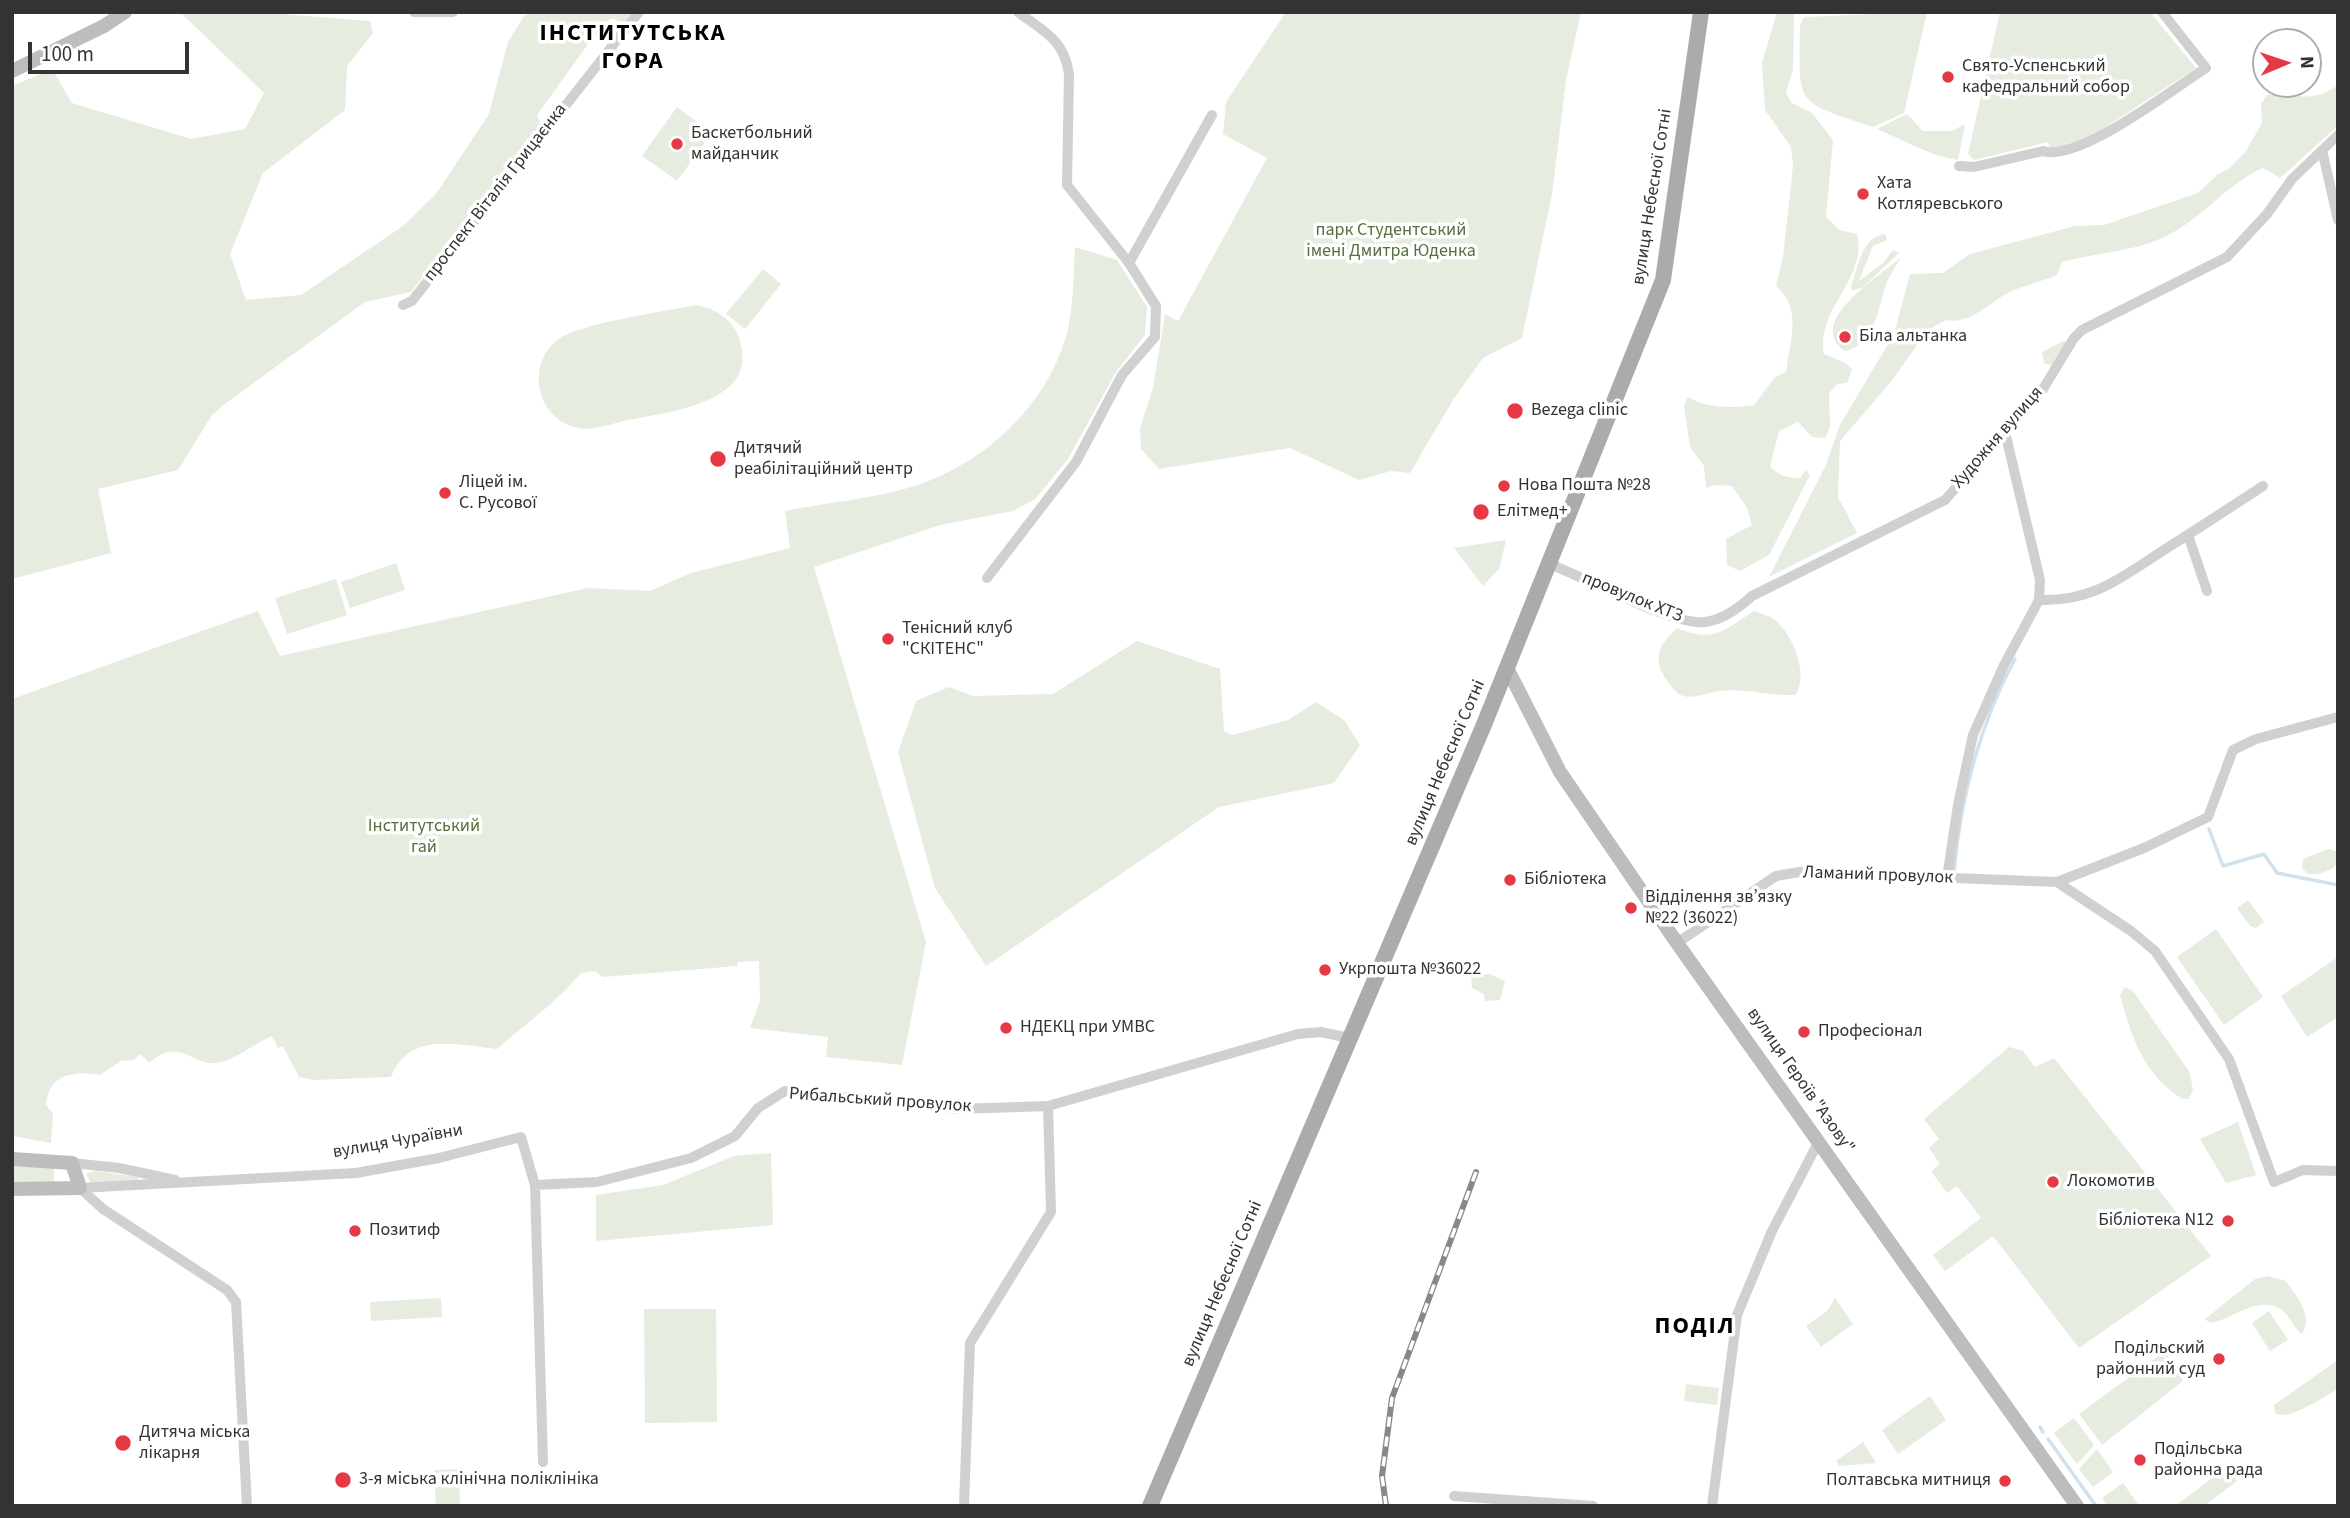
<!DOCTYPE html>
<html>
<head>
<meta charset="utf-8">
<style>
	body { margin:0 }
	#map { position:relative; width:2350px; height:1518px; overflow:hidden; background:#fff; font-family:"Source Sans 3",sans-serif }
	canvas { display:block }
	.frame { position:absolute; inset:0; border:14px solid #333; pointer-events:none }
	.north { position:absolute; left:2252px; top:28px; width:70px; height:70px; box-sizing:border-box; background:#fff; border:2px solid #adadad; border-radius:50%; rotate:88deg; font-size:19px; font-weight:700; line-height:28px; text-align:center; color:#333 }
	.north::after { content:''; display:block; margin:auto; width:24px; height:32px; background:#e63946; clip-path:polygon(50% 0,100% 100%,50% 72%,0 100%) }
	.scale { position:absolute; left:28px; top:42px; width:161px; height:32px; box-sizing:border-box; border:4px solid #333; border-top:0; padding-left:9px; font-size:21px; line-height:24px; white-space:nowrap; color:#333; -webkit-text-stroke:5px #fff; paint-order:stroke }
</style>
</head>
<body>
<div id="map">
<canvas width="2350" height="1518"></canvas>
<div class="frame"></div>
<div class="north">N</div>
<div class="scale">100 m</div>
</div>
<script>
const g = document.querySelector('canvas').getContext('2d');
g.lineJoin = 'round';
function paint(path, color) { g.fillStyle = color; g.fill(path, 'evenodd'); }
function strokePath(path, color, width, dash) { g.strokeStyle = color; g.lineWidth = width; g.lineCap = dash ? 'butt' : 'round'; g.setLineDash(dash || []); g.stroke(path); }
function drawText(font, color, halo, rows, align = 'center') {
  g.font = font + ' "Source Sans 3",sans-serif'; g.lineWidth = 7; g.setLineDash([]); g.textBaseline = 'middle'; g.strokeStyle = halo; g.fillStyle = color; for (const [text, x, y, turn = 0] of rows) {
    g.save(); g.translate(x, y); g.rotate((+turn || 0) * Math.PI / 180); g.textAlign = isNaN(turn) ? turn : align; if (halo) g.strokeText(text, 0, 0); g.fillText(text, 0, 0); g.restore();
  }
}
paint(new Path2D(`
	M180 12 268 13 370 21 373 33 347 66 345 110 263 173 230 254 246 300 301 295 403 226 436 194 489 114 508 42 524 16 533 12H633L623 24 613 18 604 22 537 115 542 127 411 292 365 302 226 403 212 415 178 470 98 489 111 553 12 579V86L52 69 72 103 191 139 245 129 264 93Z
	M1286 12H1581L1566 80 1552 194 1522 338 1483 358 1453 400 1410 473 1391 471 1359 480 1290 448 1159 469 1141 449 1140 428 1153 388 1165 314 1178 321 1267 158 1223 134 1226 102Z
	M1777 12H1794L1793 69 1786 93 1792 103 1812 113 1833 140 1826 217 1839 230 1857 234C1868 279 1817 306 1824 354L1846 363 1852 370 1847 383 1837 384 1829 393 1830 427 1825 438 1812 437 1798 422 1779 431 1770 466C1779 476 1787 478 1800 478L1806 470 1810 475 1769 555 1740 571 1727 565 1726 539 1752 525 1747 508 1732 486 1714 485 1706 488 1704 466 1690 447 1684 405 1688 397C1707 409 1732 408 1754 405L1775 377 1786 372C1790 340 1803 309 1776 286L1783 257 1793 166 1791 147 1765 110 1762 63Z
	M1927 12 1904 113 1873 127C1794 100 1799 108 1800 25L1804 17Z
	M2000 12H2150L2196 68 2080 144 2051 150 2048 142 1974 160 1968 154Z
	M2338 85V126L2280 178 2263 168C2223 186 2201 221 2162 238 2131 252 2094 253 2062 262L2057 275C2042 281 2025 285 2010 292 1989 302 1971 325 1946 320L1928 330 1890 383 1840 441 1838 497 1857 533 1769 577 1825 467 1840 425 1894 334 1910 274 1943 273 1970 254 2075 226 2104 225 2198 193 2217 175 2230 168 2246 151 2262 123 2261 104 2267 95C2297 91 2308 106 2338 85Z
	M677 107 712 133 677 181 642 156Z
	M1907 114 1923 131H1952L1965 124 1958 160 1935 155 1877 129Z
	M1885 234 1887 240 1873 246 1859 281 1883 263 1893 250 1899 253 1863 287 1852 291 1851 286C1859 267 1860 238 1885 234Z
	M1075 247 1117 260 1147 307 1145 335 1116 372 1068 459 1035 499 1013 511 940 525 814 567 926 942 902 1065 826 1057 828 1037 750 1028 760 1001 759 961 738 962 737 966 603 977 595 971 581 973C556 1003 526 1023 497 1049 457 1045 409 1031 391 1077L314 1080 299 1077 283 1046 278 1048 272 1036C256 1043 238 1057 222 1062 192 1070 182 1034 149 1063L141 1054 133 1060 121 1061 100 1075C73 1070 48 1075 46 1105L53 1114 51 1143 12 1136V699L258 611 280 656 588 588 650 591 691 573 790 548 785 511C825 503 884 497 921 484 989 459 1045 406 1066 337 1074 308 1073 276 1075 247Z
	M1901 257C1896 266 1888 277 1885 287 1878 311 1874 345 1845 351 1803 322 1882 275 1901 257Z
	M763 269 781 284 745 329 726 314Z
	M695 305C714 308 732 318 739 338 763 406 662 412 619 422 606 426 592 430 578 428 538 420 525 367 556 341 578 323 664 312 695 305Z
	M2063 341 2069 343 2053 366 2044 363 2042 352Z
	M1506 540 1499 569 1483 586 1454 548Z
	M396 563 405 590 350 608 341 582Z
	M336 579 347 615 287 634 275 598Z
	M1754 611C1761 613 1768 615 1775 620 1792 633 1810 676 1795 695 1769 696 1745 688 1719 691 1708 693 1690 700 1681 695 1676 693 1672 687 1669 683 1651 661 1658 645 1677 628 1713 643 1724 631 1754 611Z
	M1137 641 1220 669 1224 731 1232 735 1288 720 1316 702 1344 720 1360 745 1334 783 1219 807 986 966 935 888 898 752 916 701 949 687 973 696 1053 694Z
	M2328 849 2338 852 2335 867 2320 874H2308L2302 868 2303 859Z
	M2248 900 2264 922 2256 928 2250 926 2237 908Z
	M2216 929 2263 997 2224 1025 2177 957Z
	M2338 957V1017L2307 1037 2281 996Z
	M1490 974 1505 981 1500 1000 1485 1001 1484 994 1472 988 1471 976Z
	M2125 987 2133 991 2190 1073 2193 1090 2188 1099H2182C2143 1073 2132 1039 2120 995Z
	M2009 1047 2023 1051 2035 1067 2054 1058 2211 1256 2079 1348 1993 1236 1945 1271 1933 1255 1981 1218 1957 1186 1947 1193 1931 1171 1940 1164 1929 1148 1939 1139 1924 1119Z
	M2238 1122 2256 1175 2226 1183 2200 1139Z
	M771 1153 773 1225 596 1241V1195L663 1185 734 1156Z
	M12 1166 54 1168V1183L12 1182Z
	M95 1171 138 1177 139 1181 91 1183 86 1174Z
	M2267 1276 2286 1281C2296 1296 2314 1315 2302 1334 2293 1328 2291 1318 2284 1312 2260 1292 2233 1320 2210 1323L2205 1319 2255 1279Z
	M441 1298 442 1317 371 1321 370 1302Z
	M1835 1298 1853 1324 1821 1347 1806 1326 1827 1311Z
	M644 1309H716L717 1422 645 1423Z
	M2269 1311 2288 1340 2270 1351 2252 1323Z
	M2165 1351 2183 1381 2102 1445 2079 1414Z
	M2338 1360V1389C2325 1396 2288 1422 2275 1413L2274 1405Z
	M1686 1384 1719 1388 1717 1405 1684 1401Z
	M1930 1396 1946 1420 1898 1454 1882 1430Z
	M2074 1418 2094 1445 2077 1464 2054 1433Z
	M1863 1442 1876 1463 1839 1466 1836 1461Z
	M2097 1449 2113 1472 2093 1487 2079 1469Z
	M2227 1467 2237 1481 2204 1506H2175Z
	M459 1469 460 1506H436L434 1470Z
	M2123 1483 2139 1506H2107L2102 1498Z`), '#e6ecdf');
strokePath(new Path2D(`
	M2209 829 2223 866 2264 854 2277 873 2338 885
	M1954 872C1960 800 1980 723 2015 659
	M2040 1427 2043 1432
	M2048 1439 2096 1506`), '#cfe2ee', 3.5);
strokePath(new Path2D(`
	M414 12H453
	M2322 150 2338 220
	M1959 166 1974 167 2043 151C2078 163 2173 89 2206 68L2162 12
	M1129 263 1212 115
	M403 305 412 301 639 12
	M2188 535 2207 591
	M1549 564C1586 577 1671 626 1705 622 1723 620 1740 607 1752 596L1945 500 2043 389 2074 338 2082 330 2227 257 2267 214 2292 179 2338 135
	M987 578 1076 462 1122 375 1155 337 1156 306 1129 263 1067 185 1069 74C1064 39 1044 32 1018 12
	M2039 600C2094 602 2123 576 2167 548 2199 528 2231 507 2263 486
	M1947 878 1958 805 1973 735 2004 665 2039 600 2040 580 2005 432
	M2057 882 2131 931 2155 951 2229 1059 2274 1182 2303 1170 2338 1171
	M1677 943 1776 876 1799 872 2057 882 2144 848 2208 817 2233 750 2256 739 2338 717
	M72 1163 119 1168 175 1180
	M535 1185 597 1182 691 1158 735 1136 758 1108 785 1091 959 1109 1048 1106 1298 1034 1321 1032 1349 1038
	M80 1188 356 1173 439 1158 521 1137 535 1185 543 1462
	M80 1188 103 1209 227 1290 236 1302 247 1506
	M1454 1496 1593 1506
	M964 1506 970 1343 1051 1212 1048 1106
	M1712 1506 1737 1315 1772 1231 1819 1141`), '#d0d0d0', 10);
strokePath(new Path2D(`
	M12 71 104 26 125 12
	M1507 668 1560 772 1677 943 2077 1506
	M12 1159 72 1163 80 1188 12 1189`), '#bdbdbd', 14);
strokePath(new Path2D(`
	M1150 1506 1483 727 1663 280 1701 12`), '#ababab', 16);
const rail = new Path2D(`
	M1386 1506 1382 1476 1392 1398 1476 1172`);
strokePath(rail, '#888', 6);
strokePath(rail, '#fff', 3.5, [10]);
for (const [x, y, r, color] of [
	[1948,77,7,"#e63946"],
	[677,144,7,"#e63946"],
	[1863,194,7,"#e63946"],
	[1845,337,7,"#e63946"],
	[1515,411,9,"#e63946"],
	[718,459,9,"#e63946"],
	[1504,486,7,"#e63946"],
	[445,493,7,"#e63946"],
	[1481,512,9,"#e63946"],
	[888,639,7,"#e63946"],
	[1510,880,7,"#e63946"],
	[1631,908,7,"#e63946"],
	[1325,970,7,"#e63946"],
	[1006,1028,7,"#e63946"],
	[1804,1032,7,"#e63946"],
	[2053,1182,7,"#e63946"],
	[2228,1221,7,"#e63946"],
	[355,1231,7,"#e63946"],
	[2219,1359,7,"#e63946"],
	[123,1443,9,"#e63946"],
	[2140,1460,7,"#e63946"],
	[343,1480,9,"#e63946"],
	[2005,1481,7,"#e63946"]
]) { const dot = new Path2D(); dot.arc(x, y, r, 0, 2 * Math.PI); g.fillStyle = color; g.fill(dot); strokePath(dot, '#fff', 2.5); }
drawText('18px', '#333', '#fff', [
	["Свято-Успенський",1962,67],
	["кафедральний собор",1962,88],
	["Баскетбольний",691,134],
	["майданчик",691,155],
	["Хата",1877,184],
	["Котляревського",1877,205],
	["Біла альтанка",1859,337],
	["Bezega clinic",1531,411],
	["Дитячий",734,449],
	["реабілітаційний центр",734,470],
	["Ліцей ім.",459,483],
	["С. Русової",459,504],
	["Нова Пошта №28",1518,486],
	["Елітмед+",1497,512],
	["Тенісний клуб",902,629],
	["\"СКІТЕНС\"",902,650],
	["Бібліотека",1524,880],
	["Відділення зв’язку",1645,898],
	["№22 (36022)",1645,919],
	["Укрпошта №36022",1339,970],
	["НДЕКЦ при УМВС",1020,1028],
	["Професіонал",1818,1032],
	["Локомотив",2067,1182],
	["Бібліотека N12",2214,1221,"right"],
	["Позитиф",369,1231],
	["Подільский",2205,1349,"right"],
	["районний суд",2205,1370,"right"],
	["Дитяча міська",139,1433],
	["лікарня",139,1454],
	["Подільська",2154,1450],
	["районна рада",2154,1471],
	["3-я міська клінічна поліклініка",359,1480],
	["Полтавська митниця",1991,1481,"right"]
], 'left');
drawText('18px', '#333', '#fff', [
	["проспект Віталія Грицаєнка",496,193,-52],
	["вулиця Небесної Сотні",1653,197,-81],
	["Художня вулиця",1998,438,-49],
	["провулок ХТЗ",1632,598,22],
	["вулиця Небесної Сотні",1446,763,-67],
	["Ламаний провулок",1878,876,2],
	["вулиця Героїв \"Азову\"",1800,1081,55],
	["Рибальський провулок",880,1101,4],
	["вулиця Чураївни",398,1142,-10],
	["вулиця Небесної Сотні",1223,1284,-67]
]);
drawText('18px', '#56703f', '#fff', [
	["парк Студентський",1391,231],
	["імені Дмитра Юденка",1391,252],
	["Інститутський",424,827],
	["гай",424,848]
]);
g.letterSpacing = '2px';
drawText('bold 24px', '#000', '#fff', [
	["ІНСТИТУТСЬКА",633,35],
	["ГОРА",633,63],
	["ПОДІЛ",1695,1328]
]);
g.letterSpacing = '0px';
</script>
</body>
</html>
